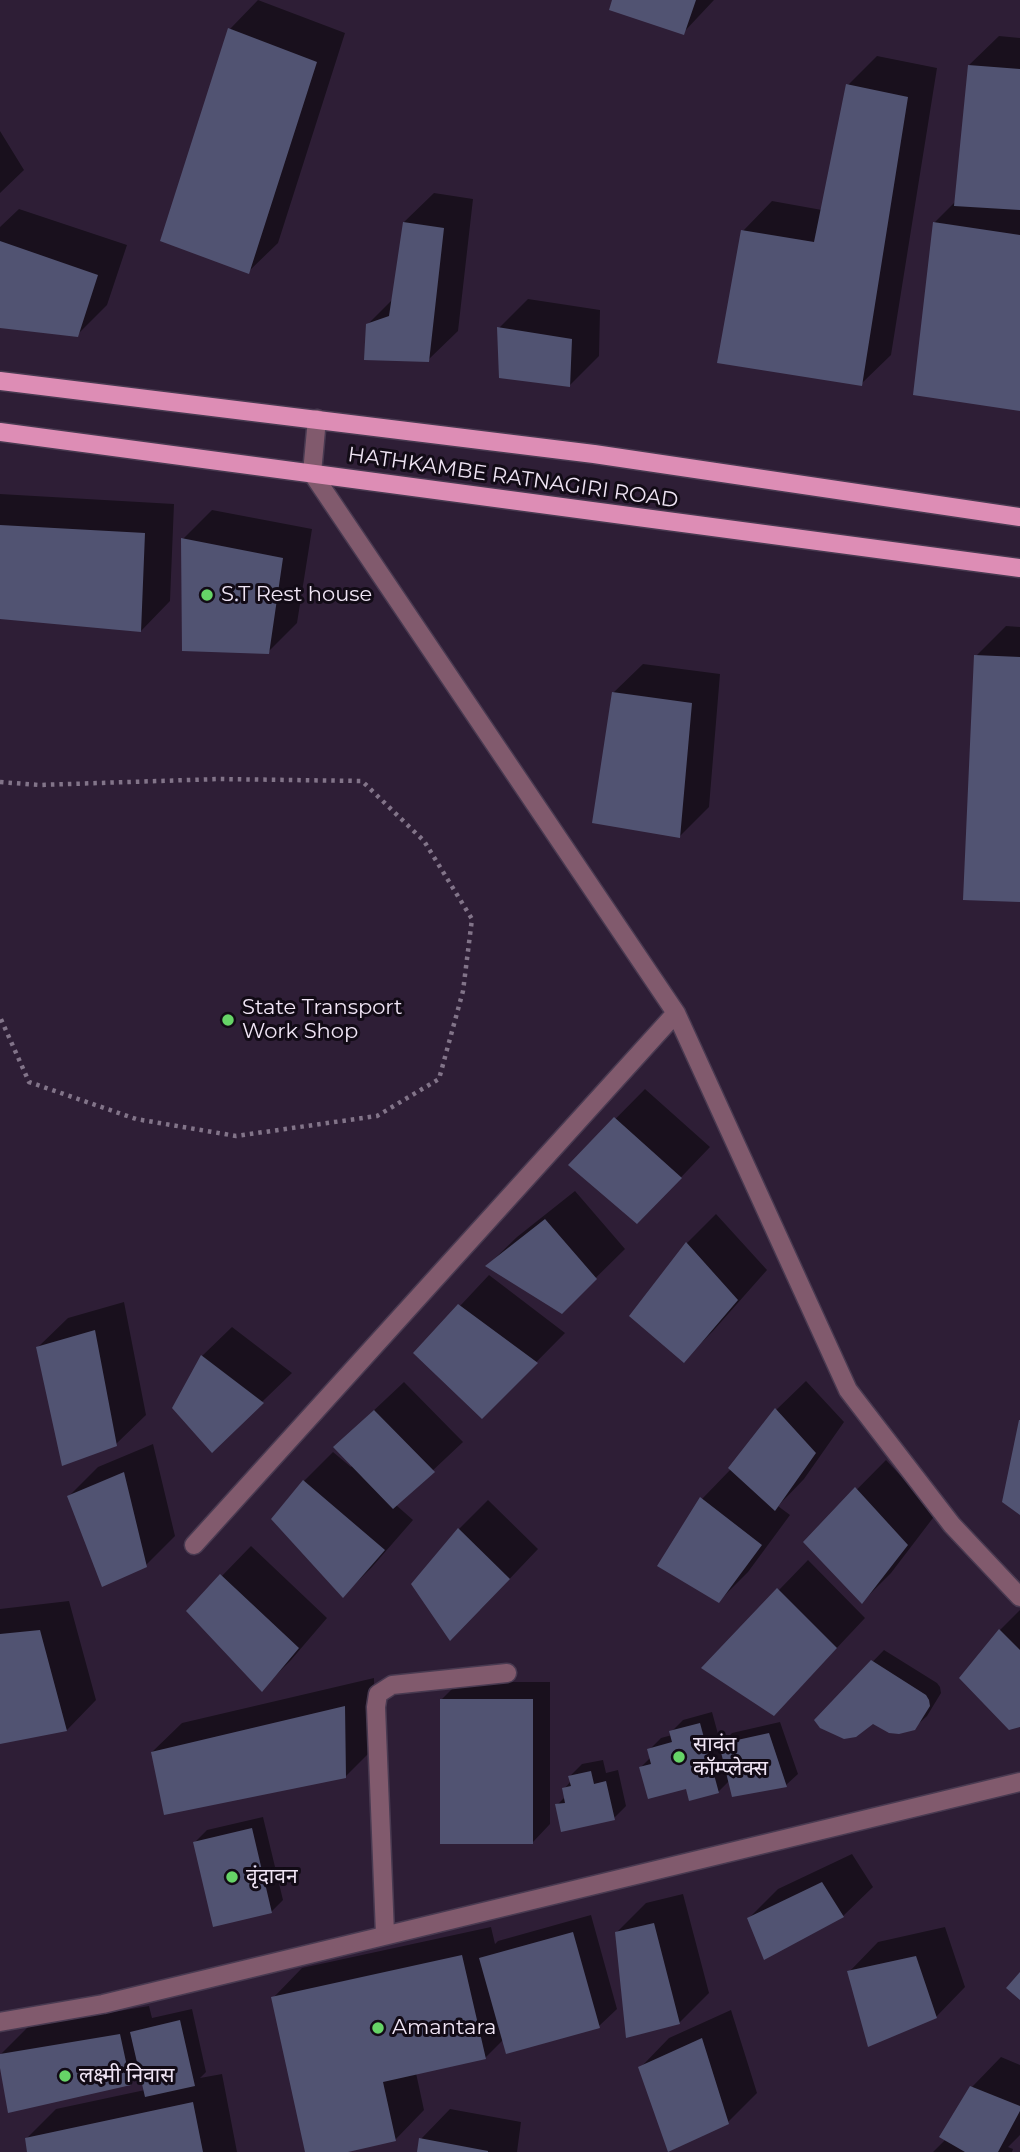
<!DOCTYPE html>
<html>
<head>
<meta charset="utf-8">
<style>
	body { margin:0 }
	canvas { display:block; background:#2e1e36 }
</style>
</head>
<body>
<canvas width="1020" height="2152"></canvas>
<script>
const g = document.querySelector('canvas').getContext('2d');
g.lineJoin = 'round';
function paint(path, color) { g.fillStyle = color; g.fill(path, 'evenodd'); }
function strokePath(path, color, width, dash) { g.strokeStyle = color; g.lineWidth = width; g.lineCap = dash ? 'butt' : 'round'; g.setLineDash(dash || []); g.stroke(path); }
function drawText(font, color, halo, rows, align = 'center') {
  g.font = font + ' Montserrat,"Noto Sans Devanagari",sans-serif'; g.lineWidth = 6; g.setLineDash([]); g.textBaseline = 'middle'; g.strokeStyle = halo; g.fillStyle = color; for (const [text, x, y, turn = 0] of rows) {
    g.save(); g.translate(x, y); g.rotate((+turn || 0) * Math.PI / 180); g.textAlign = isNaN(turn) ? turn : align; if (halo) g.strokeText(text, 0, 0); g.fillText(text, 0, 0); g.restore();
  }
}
paint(new Path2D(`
	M258 0 345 33 278 243 248 272 230 29Z
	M614 0H714L683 33Z
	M999 36 1020 38V409L934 223 956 201 969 65Z
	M877 56 937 68 891 355 861 384 743 231 772 201 822 210 848 85Z
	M0 131 24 170 0 193Z
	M434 193 473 199 458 331 428 360 368 324 393 299 404 222Z
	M19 209 127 245 107 305 77 335 0 326V227Z
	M528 299 600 310 599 356 570 385 499 328Z
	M0 494 174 504 170 601 141 631 0 617Z
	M212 510 312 529 297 623 268 652 183 539Z
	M1006 626 1020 627V900L976 656Z
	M643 664 720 674 709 807 680 836 613 693Z
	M645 1089 710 1147 666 1193 570 1165Z
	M575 1191 625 1249 561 1312 488 1265 517 1237Z
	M716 1214 767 1270 713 1331 684 1360 631 1315 687 1243Z
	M489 1275 565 1333 482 1417 416 1353Z
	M124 1302 146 1415 116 1444 38 1347 68 1318Z
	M232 1327 292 1373 212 1450 202 1356Z
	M806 1381 844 1422 804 1479 778 1506 790 1515 748 1572 719 1601 702 1499 731 1469 776 1410Z
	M404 1382 463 1442 396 1505 413 1520 372 1567 343 1596 304 1481 333 1452 351 1467 353 1465 335 1447Z
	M153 1444 175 1536 146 1565 69 1496 98 1467Z
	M886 1460 936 1514 891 1573 862 1602 805 1542Z
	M488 1500 538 1549 480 1610 413 1584 459 1529Z
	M251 1546 327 1618 291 1660 262 1689 188 1611Z
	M808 1560 865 1618 803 1684 779 1590Z
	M69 1601 96 1700 67 1730 0 1742V1609Z
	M1020 1610V1725L961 1678 1000 1630Z
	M884 1650 937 1683 940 1687 941 1693 927 1716 914 1728 872 1722 816 1720Z
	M374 1678 375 1747 345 1777 152 1752 182 1723Z
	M459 1682H550V1824L533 1842 442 1699Z
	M712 1712 721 1745 732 1733 780 1722 798 1774 786 1785 730 1780 718 1792 687 1787 641 1767 651 1757 649 1750 661 1738 672 1735 671 1732 683 1720Z
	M603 1760 606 1773 618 1770 626 1806 614 1818 557 1805 565 1797 564 1789 571 1781 570 1776 582 1764Z
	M263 1817 283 1900 271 1912 195 1842 207 1830Z
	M852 1854 873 1887 843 1916 749 1918 778 1889Z
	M683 1894 709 1993 679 2023 616 1933 646 1903Z
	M591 1915 617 2009 599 2026 504 2039 485 2058 416 2073 424 2110 395 2140 340 2152H307L273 1998 302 1968 491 1927 495 1944 498 1941Z
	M945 1927 965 1987 936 2017 849 1972 878 1942Z
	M149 2006 152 2018 192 2009 206 2072 200 2078 222 2074 237 2152H29L27 2138 56 2109 145 2090 141 2072 130 2083 0 2058V2055L29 2026Z
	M731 2010 757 2093 728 2122 640 2068 669 2038Z
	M1001 2057 1020 2065V2135L1008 2147 1013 2149 1012 2152H933L946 2139 972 2087Z
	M450 2109 521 2122 517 2152H419L421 2139Z`), '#0007');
paint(new Path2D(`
	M612 0H696L684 35 609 10Z
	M228 28 317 62 249 274 160 241Z
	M968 65 1020 69V210L954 206Z
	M846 84 908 97 862 386 717 363 741 230 814 242Z
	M403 222 444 228 429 362 364 360 366 324 389 316Z
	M933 222 1020 235V411L913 395Z
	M0 241 98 275 78 337 0 328Z
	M497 327 572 339 570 387 499 378Z
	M0 525 145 533 141 632 0 619Z
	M181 538 283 558 269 654 182 651Z
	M974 655 1020 657V902L963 900Z
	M612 692 692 703 680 838 592 823Z
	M614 1117 682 1178 637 1224 568 1165Z
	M545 1219 597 1279 562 1314 485 1266Z
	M686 1242 738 1300 684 1363 629 1316Z
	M458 1304 538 1363 482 1419 413 1353Z
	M95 1330 117 1446 62 1466 36 1347Z
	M201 1355 264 1403 212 1453 172 1408Z
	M775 1408 816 1453 775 1511 728 1468Z
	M374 1410 435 1472 393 1509 333 1447Z
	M1019 1420H1020V1515L1002 1502Z
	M124 1472 147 1567 102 1587 67 1496Z
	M303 1480 385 1550 343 1598 271 1519Z
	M855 1487 908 1545 862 1604 803 1542Z
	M700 1497 762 1545 719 1603 657 1566Z
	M458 1528 510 1579 450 1641 411 1584Z
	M220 1574 299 1648 262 1692 186 1611Z
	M777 1588 837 1648 774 1716 701 1668Z
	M999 1629 1020 1650V1727L1009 1730 959 1678Z
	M40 1630 67 1731 0 1744V1634Z
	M871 1660 926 1695 929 1700 930 1706 915 1730 899 1734 889 1733 873 1724 856 1737 844 1739 820 1728 814 1720Z
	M440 1699H533V1844H440Z
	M345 1706 346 1778 164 1815 151 1752Z
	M700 1723 719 1793 689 1801 686 1789 648 1799 639 1767 651 1764 647 1749 672 1742 669 1731Z
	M769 1733 787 1787 732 1797 719 1744Z
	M591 1771 594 1784 606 1781 615 1820 561 1832 555 1804 565 1803 562 1788 571 1786 568 1776Z
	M252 1828 272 1913 213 1927 193 1842Z
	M822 1882 844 1917 764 1960 747 1918Z
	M654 1923 680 2024 626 2038 615 1932Z
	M573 1932 600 2028 506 2054 479 1958Z
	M462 1955 486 2059 383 2082 396 2141 348 2152H305L271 1997Z
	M916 1956 937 2018 868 2047 847 1971Z
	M1020 1972V2000L1006 1988Z
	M180 2020 195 2086 145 2097 130 2032Z
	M120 2034 131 2085 8 2113 0 2068V2054Z
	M702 2038 729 2124 668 2152 638 2067Z
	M970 2086 1020 2106V2111L998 2152H965L939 2137Z
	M193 2102 203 2152H27L25 2138Z
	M419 2138 488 2151V2152H417Z`), '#515372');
const street = new Path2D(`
	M317 419 312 473 676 1013 848 1390 952 1525 1020 1597
	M194 1545 676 1013
	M385 1934 376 1707 378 1694 392 1685 507 1673
	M0 2022 103 2004 1020 1782`);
const primary = new Path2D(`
	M0 381 594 454 1020 517
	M0 432 1020 568`);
strokePath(street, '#493a51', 21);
strokePath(primary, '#493a51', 21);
strokePath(new Path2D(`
	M0 782 39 785 219 779 362 781 424 841 472 919 463 991 439 1079 377 1116 236 1136 136 1119 29 1082 0 1017`), '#827489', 4.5, [3.5, 5]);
strokePath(street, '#815a6d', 18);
strokePath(primary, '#dd8db5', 18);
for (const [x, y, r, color] of [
	[207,595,7,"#66d467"],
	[228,1020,7,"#66d467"],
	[679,1757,7,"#66d467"],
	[232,1877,7,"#66d467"],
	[378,2028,7,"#66d467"],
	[65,2076,7,"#66d467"]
]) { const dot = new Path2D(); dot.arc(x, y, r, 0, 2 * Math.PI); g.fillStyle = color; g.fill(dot); strokePath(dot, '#120b16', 2.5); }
drawText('21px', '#f0e5f5', '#120b16', [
	["HATHKAMBE RATNAGIRI ROAD",513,478,8]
]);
drawText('21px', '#f0e5f5', '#120b16', [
	["S.T Rest house",221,595],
	["State Transport",242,1008],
	["Work Shop",242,1032],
	["सावंत",693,1745],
	["कॉम्प्लेक्स",693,1769],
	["वृंदावन",246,1877],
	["Amantara",392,2028],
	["लक्ष्मी निवास",79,2076]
], 'left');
</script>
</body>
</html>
